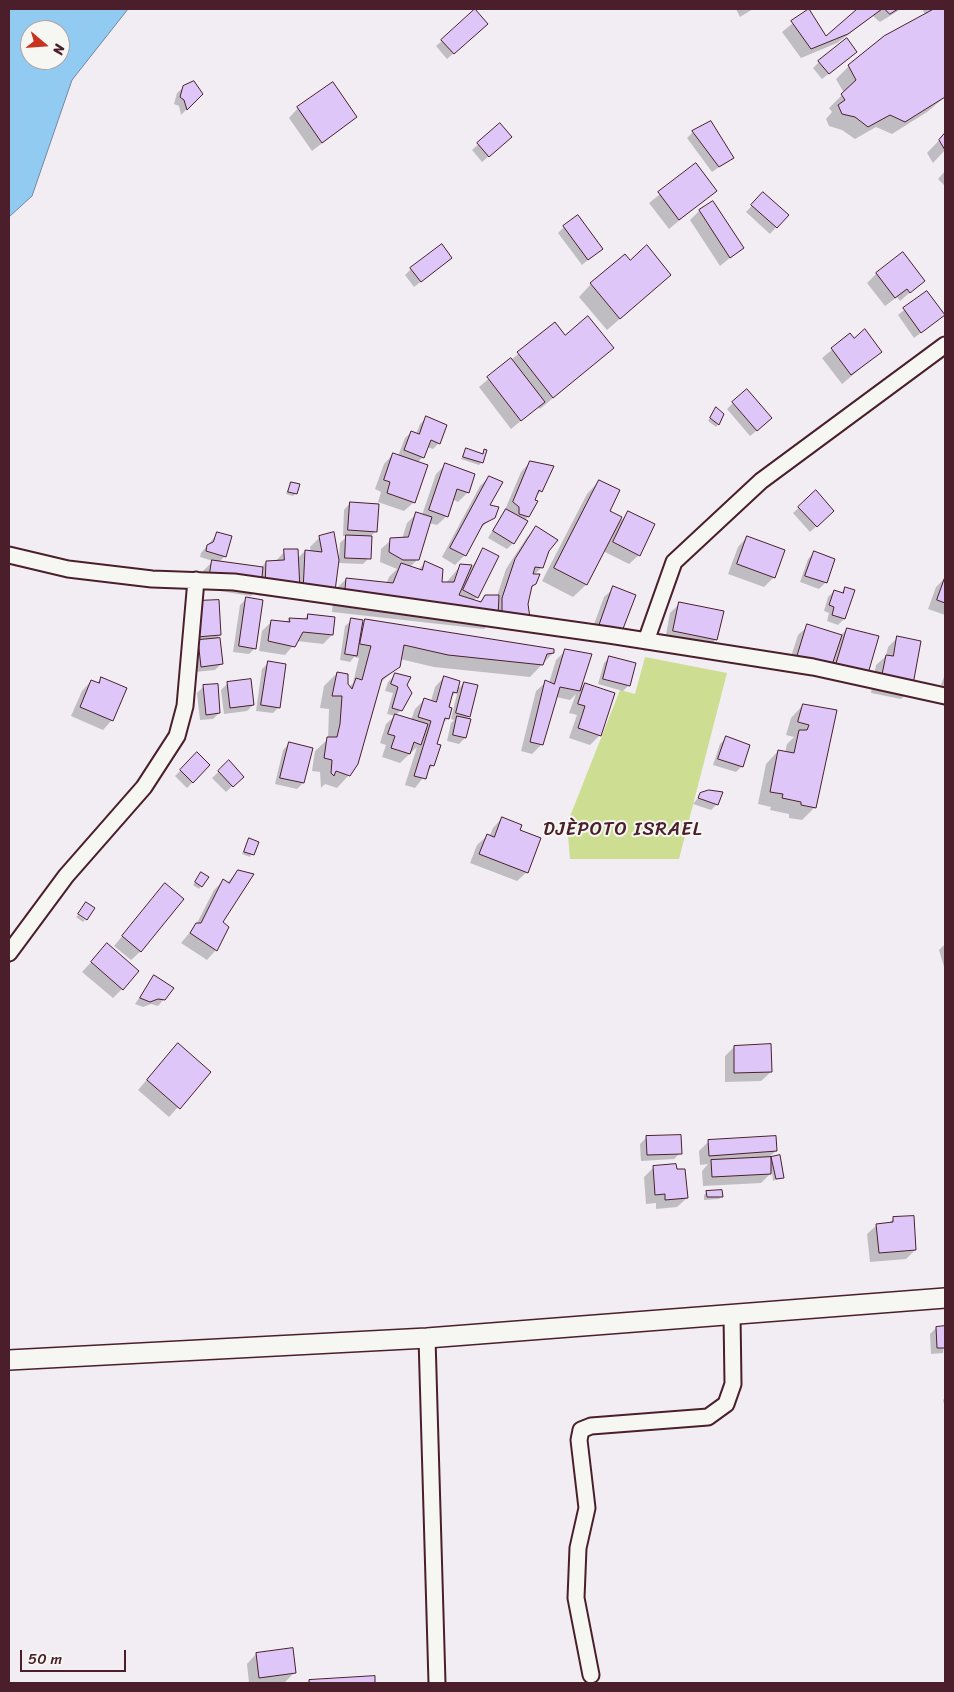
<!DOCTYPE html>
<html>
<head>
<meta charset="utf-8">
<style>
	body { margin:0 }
	#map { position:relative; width:954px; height:1692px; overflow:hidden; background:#f1edf3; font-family:Sriracha,sans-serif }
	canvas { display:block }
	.frame { position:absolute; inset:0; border:10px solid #4a1f2b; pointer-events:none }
	.north { position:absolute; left:20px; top:20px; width:50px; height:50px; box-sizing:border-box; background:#f6f6f2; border:1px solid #b1a0a2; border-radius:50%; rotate:108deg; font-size:14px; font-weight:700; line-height:20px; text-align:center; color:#4a1f2b }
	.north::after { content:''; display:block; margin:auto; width:18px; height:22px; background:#c8321e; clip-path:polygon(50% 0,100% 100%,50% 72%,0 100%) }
	.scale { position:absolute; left:20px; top:1650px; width:106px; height:22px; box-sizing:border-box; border:2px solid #4a1f2b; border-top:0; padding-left:6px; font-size:15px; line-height:18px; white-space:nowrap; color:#4a1f2b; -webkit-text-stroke:4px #f6f6f2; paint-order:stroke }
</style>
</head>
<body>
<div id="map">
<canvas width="954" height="1692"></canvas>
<div class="frame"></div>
<div class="north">N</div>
<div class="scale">50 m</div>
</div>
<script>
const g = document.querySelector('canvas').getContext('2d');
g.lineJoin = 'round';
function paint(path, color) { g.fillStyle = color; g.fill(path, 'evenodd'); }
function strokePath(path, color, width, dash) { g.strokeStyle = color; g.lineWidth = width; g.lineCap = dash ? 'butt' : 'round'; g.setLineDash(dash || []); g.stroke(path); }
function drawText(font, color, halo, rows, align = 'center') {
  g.font = font + ' Sriracha,sans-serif'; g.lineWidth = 4; g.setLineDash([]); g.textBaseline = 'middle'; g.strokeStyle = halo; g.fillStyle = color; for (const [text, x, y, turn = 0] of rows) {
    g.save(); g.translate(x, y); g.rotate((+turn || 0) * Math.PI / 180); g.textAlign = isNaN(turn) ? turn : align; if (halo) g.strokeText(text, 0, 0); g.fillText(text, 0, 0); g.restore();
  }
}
paint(new Path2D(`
	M645 657 727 673 679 859H570L567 824 620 690 635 694Z`), '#cdde92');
const water = new Path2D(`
	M9 9H128L72 80 32 196 9 217ZM30 30H60V60H30Z`);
paint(water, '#92cbf1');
strokePath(water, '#7586a2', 1);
paint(new Path2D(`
	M736 9H753L740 17Z
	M861 9H901L880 22 873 16 837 43 801 58 782 32 809 10 826 38Z
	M922 9H945V97L927 112 892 134 876 127 855 139 842 130 829 126 826 119 832 112 829 108 844 93 836 79 849 66 925 14Z
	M480 30 447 59 436 46 442 41Z
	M856 52 822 79 813 68 819 62Z
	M184 87 202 94 181 115 179 106 174 104 177 93Z
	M298 108 356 117 312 151 289 118Z
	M500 125 504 143 482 162 472 150Z
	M693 132 732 158 712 172 687 138Z
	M945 134V150L933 163 927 153Z
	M696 165 715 191 669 229 649 203Z
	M945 171V186L938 179Z
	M757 200 787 215 770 234 746 212Z
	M699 211 742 248 720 266 690 220Z
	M564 227 602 248 582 265 558 233Z
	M451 258 414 287 405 275 411 269Z
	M630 262 670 275 607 330 579 297 591 284Z
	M877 273 923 281 900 301 897 297 885 306 867 283Z
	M926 292 937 321 914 338 898 315Z
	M555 323 565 337 612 348 540 409 538 407 511 429 479 387Z
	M850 335 854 340 880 352 842 384 822 358Z
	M733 403 765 424 750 436 727 409Z
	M716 409 718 424 716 427 708 421Z
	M426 418 439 443 433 449 427 447 423 457 417 463 414 502 404 511 378 502 381 492 375 489 384 464 393 454 398 456 405 438 412 432 416 434 420 424Z
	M466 450 481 455 485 450 482 462 479 465 461 459Z
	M530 462 541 491 534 498 528 516 513 543 507 549 488 538 504 512 521 472Z
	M445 465 468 492 458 502 452 499 447 516 437 525 429 523 418 559 410 567 418 570 425 563 440 583H446L461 565 472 567 483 550 477 597 473 601 478 603 486 596H497L506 569 527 537 536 528 547 550 542 567 534 575 535 584 530 589 519 627 512 631 493 626V621L484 629 332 612 334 590 324 600H294V594L289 599 256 595V591L251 596 201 588 203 571 213 561 200 557 201 553 218 533 225 556 219 562 261 568 266 562H275L285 551 297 559 305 551 311 552 310 547 320 537 339 560 340 543 347 536H343L344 510 350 503 376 531 370 537 369 558 363 564 338 563 334 591 346 579 386 584 389 577 397 569 380 562 381 549 391 540 402 539 407 523 417 513 422 515 436 474Z
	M489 477V506L494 517 478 530 465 555 455 565 442 557 480 486Z
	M599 481 608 511 617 524 629 513 639 555 629 564 603 551 586 585 573 597 542 581 587 494Z
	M291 483 296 493 293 496 286 494Z
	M816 492 833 511 810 532 793 513Z
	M747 537 774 577 764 587 728 574 738 547Z
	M814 553 834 560 825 583 819 589 800 582 808 559Z
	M945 578V615L928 609 936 587Z
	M614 588 634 595 590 635 604 597Z
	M845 588 844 619 838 625 827 621 829 613 824 611 828 597 834 591 841 593Z
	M246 599 255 648 249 654 233 652 240 605Z
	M680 603 716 639 707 649 665 640 670 613Z
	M190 608 220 635 216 639 221 664 215 670 195 672 193 647 198 642H192Z
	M308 615 332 635 323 644 297 641 285 655 259 651 262 631 271 622 285 623 289 619 303 620Z
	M352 620 361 625 366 621 553 653 530 677 434 667 400 659 399 666 380 683 349 775 337 788 325 784 321 788 320 772 312 771 315 751 328 739 329 709 320 708 324 686 337 673 349 687 353 683 359 658 354 657 350 662 340 660 345 626Z
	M808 626 840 636 847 629 866 676 857 686 827 677 830 667 820 677 788 666 798 635Z
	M897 638 911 690 901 699 871 693 876 665 886 656 888 647Z
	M565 651 579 690 585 684 600 735 590 745 569 738 577 715 569 713 576 694 570 700 556 697 542 744 532 754 521 751 536 691 546 682 549 683 556 660Z
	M610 657 629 685 623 691 598 684 604 663Z
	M268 663 279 707 273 713 256 711 262 669Z
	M945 674V686L941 685Z
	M394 676 411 693 407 703 396 715 411 720 415 709 425 699 431 701 435 687 444 677 456 691 464 683 469 716 466 719 465 738 459 744 447 741 451 723 454 720 451 719 458 690 450 698 448 718 442 724 436 745 433 765 415 788 405 785 417 747 400 763 382 757 386 745 380 743 386 724 395 716 387 714 393 693 385 691 388 682Z
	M101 679 112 720 103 730 71 716 82 691 91 681 96 684Z
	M227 684 253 705 247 711 224 714 221 690Z
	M203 687 219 713 213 719 200 720 197 693Z
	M803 705 835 711 815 807 802 820 789 818V814L770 810 771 807 758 804 766 764 778 751 785 753 787 744 794 737 786 735 791 718Z
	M726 738 742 766 736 772 713 765 720 744Z
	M289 744 311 749 303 783 297 789 275 784 283 750Z
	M197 754 209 765 187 788 175 776Z
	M229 762 242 777 226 792 212 778Z
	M701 794 717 804 711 810 693 804Z
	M502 818 518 830 527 872 517 881 470 863 477 845 487 836 489 837 493 828Z
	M249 840 257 843 250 857 242 854Z
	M238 871 221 922 227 927 216 950 207 960 181 943 196 925 214 890 223 881 227 883Z
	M199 876 207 878 199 889 193 885Z
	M165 885 141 951 131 960 114 946Z
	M78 915 85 920 83 922 76 917Z
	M945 944V970L939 950Z
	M107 945 122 989 113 998 82 972Z
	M154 977 164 999 158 1006 151 1004 143 1007 135 1004Z
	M734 1047 771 1072 761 1081 725 1082V1056Z
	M169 1054 210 1072 169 1117 138 1090Z
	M646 1138 680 1153 674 1159 641 1161 640 1144Z
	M708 1142 776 1151 769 1157V1160L772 1158 783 1177 773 1181 772 1172 761 1183 703 1186 702 1171 708 1164 700 1165 699 1151Z
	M654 1167 687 1198 677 1207 656 1209V1203L646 1204 644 1177Z
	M707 1192 722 1196 719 1199 704 1200V1195Z
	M893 1219 915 1250 906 1259 870 1262 867 1234 877 1225 888 1224Z
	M936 1328H945L943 1353 931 1354 930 1334Z
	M945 1398V1408L943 1400Z
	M291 1649 294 1673 285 1682 249 1683 247 1664 256 1654Z
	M374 1677V1683H307L310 1681Z`), '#0003');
const building = new Path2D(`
	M475 9 488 24 454 54 441 40Z
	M809 9 826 36 857 9H882L848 34 811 49 791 21Z
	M885 9H898L890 14Z
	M934 9H945V97L905 122 890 115 868 127 855 117 842 114 838 105 845 100 841 94 856 80 848 65 884 36Z
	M847 38 857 52 829 74 818 61Z
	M194 81 203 94 187 110 184 100 180 97 183 86Z
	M333 82 357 117 322 143 297 107Z
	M711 121 734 158 719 167 692 131Z
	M500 123 512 137 489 157 477 143Z
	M945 133V150L939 140Z
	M696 163 717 191 679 220 658 192Z
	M763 192 789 215 777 228 751 205Z
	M713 201 744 248 730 258 699 210Z
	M578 215 603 249 588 260 563 226Z
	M442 244 452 258 421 282 410 268Z
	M647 245 671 275 620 319 590 283 625 254 630 260Z
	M903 252 925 281 910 293 907 289 895 298 876 273Z
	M927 291 945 315 921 333 903 308Z
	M588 316 614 348 553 398 517 352 555 322 565 335Z
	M865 329 882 352 851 375 831 348 850 333 854 338Z
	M511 358 545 402 521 421 487 377Z
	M747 389 772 418 757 431 732 402Z
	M716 407 724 414 719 425 710 418Z
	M426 416 447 425 440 444 431 440 424 458 404 450 411 431 419 434Z
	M466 448 483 454 484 449 487 450 483 463 463 457Z
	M393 453 428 465 415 503 387 493 390 482 384 480Z
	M530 461 554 466 542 492 539 490 535 500 538 501 529 517 519 514V507L513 502Z
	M445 463 475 474 469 493 457 489 448 517 429 510Z
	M489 476 503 482 490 505 499 507 495 518 483 524 466 556 450 548Z
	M599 480 620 490 610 511 622 517 587 585 554 568Z
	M291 482 300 484 297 494 288 492Z
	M816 490 834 511 817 527 798 507Z
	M350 502 379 504 377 532 348 530Z
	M506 509 528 521 514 544 493 531Z
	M628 511 655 524 640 556 613 542Z
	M416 512 432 517 419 560H403L389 552 390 538 408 537Z
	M536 526 558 540 549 551 543 568 535 567 533 574H540L536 584 532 586 528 604 530 618 502 617V598L515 559Z
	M217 532 232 536 226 557 206 551 207 545 213 542Z
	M334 532 339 560 335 591 303 592 305 550 322 552 319 536Z
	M346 535 372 536 371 559 345 558Z
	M747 536 785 550 775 578 737 564Z
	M483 548 499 556 478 598 463 590Z
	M284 549H298L300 590 265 586 266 561 284 560Z
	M814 551 835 559 827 583 805 576Z
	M212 560 263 567 261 587 209 579Z
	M425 561 443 569 442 582H454L460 564 472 565 459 595 481 602 485 595H499L498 617 344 600 346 578 393 583 401 563 422 570Z
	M945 577V603L937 600Z
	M613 586 636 595 621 634 599 626Z
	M845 587 855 590 845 619 832 615 834 607 829 605 834 590 843 593Z
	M246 597 263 600 256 649 239 646Z
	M219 600 221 635 197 637 196 601Z
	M679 602 724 611 717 640 673 631Z
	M308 614 335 617 333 635 303 632 295 647 268 641 271 620 290 622 289 618 307 619Z
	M351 618 363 620 357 656 345 654Z
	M365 619 554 649V653L547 654 543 665 448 655 404 645 400 667 382 679 358 764 350 776 336 771 334 776 331 773 332 760 324 758 327 737H337L340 724 342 696H332L337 672 348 674V684L352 689 356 678 362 680 371 646 360 644Z
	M807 624 842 635 831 668 797 657Z
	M847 628 879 636 867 677 835 668Z
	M897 636 921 641 912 690 880 684 886 655 893 656Z
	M220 638 223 664 201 667 198 640Z
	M565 649 592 654 580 691 560 687 543 745 530 742 545 680 554 684Z
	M609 656 636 663 630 686 603 679Z
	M268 661 286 664 280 708 261 705Z
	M395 673 411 677 407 685 412 693 402 711 392 708 398 687 391 684Z
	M444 676 460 681 457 693 453 692 449 707 452 708 449 719 445 718 437 744 441 745 434 766 430 765 426 779 414 776 431 721 418 717 424 698 436 702Z
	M101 677 127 688 113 721 80 707 91 680 99 683Z
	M251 679 254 705 230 708 227 682Z
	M464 682 478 685 470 717 456 713Z
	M585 683 615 693 601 736 578 728 585 706 578 704Z
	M218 684 220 713 206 715 203 685Z
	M803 704 837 710 816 808 801 805V802L782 798 783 794 770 792 778 750 794 753 799 730H807L809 725 798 722Z
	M395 714 428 724 421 745 414 742 410 754 391 748 395 736 388 734Z
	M457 716 471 719 466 738 453 735Z
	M726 736 750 745 743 767 718 759Z
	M289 742 313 748 304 783 280 778Z
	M197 752 210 765 193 783 180 770Z
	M229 760 244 777 233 787 218 771Z
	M709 790 723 792 718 805 698 798 700 793Z
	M502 817 522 825 520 830 541 838 528 873 479 854 487 834 494 837Z
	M249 838 259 842 254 855 244 852Z
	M238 870 254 874 223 922 229 927 217 951 190 933 196 923H201L223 879 229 883Z
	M201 872 209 877 202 887 195 882Z
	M165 883 184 899 141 952 122 936Z
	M86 902 95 908 87 920 78 914Z
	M107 943 139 971 123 990 91 962Z
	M154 975 174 988 165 1000 158 999 150 1002 140 998Z
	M178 1043 211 1072 180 1109 147 1080Z
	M771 1044 772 1072 734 1073V1046Z
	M681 1135 682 1154 647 1155 646 1136Z
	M776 1136 777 1151 709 1156 708 1140Z
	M780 1155 784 1178 776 1179 771 1157Z
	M771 1157V1174L712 1177 711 1160Z
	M676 1164 677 1169H685L688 1198 665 1200V1194L655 1195 653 1166Z
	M722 1190 723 1197H707L706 1191Z
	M914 1216 916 1250 879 1253 876 1224 893 1222V1217Z
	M945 1326V1348H937L936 1327Z
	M293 1648 296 1673 259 1678 256 1653Z
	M375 1676V1683H309V1680Z`);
paint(building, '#dec7f8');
strokePath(building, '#4a1f2b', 1);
const minor = new Path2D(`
	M9 555 68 569 152 579 234 582 609 635 813 667 945 696
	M646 641 674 562 761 481 945 345
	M9 953 66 876 144 787 177 736 185 706 196 580
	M427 1338 437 1683
	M591 1675 576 1598 578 1548 587 1508 579 1440 581 1430 591 1426 708 1417 726 1404 733 1384 732 1314`);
const tertiary = new Path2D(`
	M9 1360 427 1338 945 1298`);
strokePath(minor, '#4a1f2b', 19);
strokePath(tertiary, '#4a1f2b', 22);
strokePath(minor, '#f6f6f2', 15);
strokePath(tertiary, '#f6f6f2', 19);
g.letterSpacing = '1px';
drawText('19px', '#4a1f2b', '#f6f6f2', [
	["DJÈPOTO ISRAEL",623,830]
]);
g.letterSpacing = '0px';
</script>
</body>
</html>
